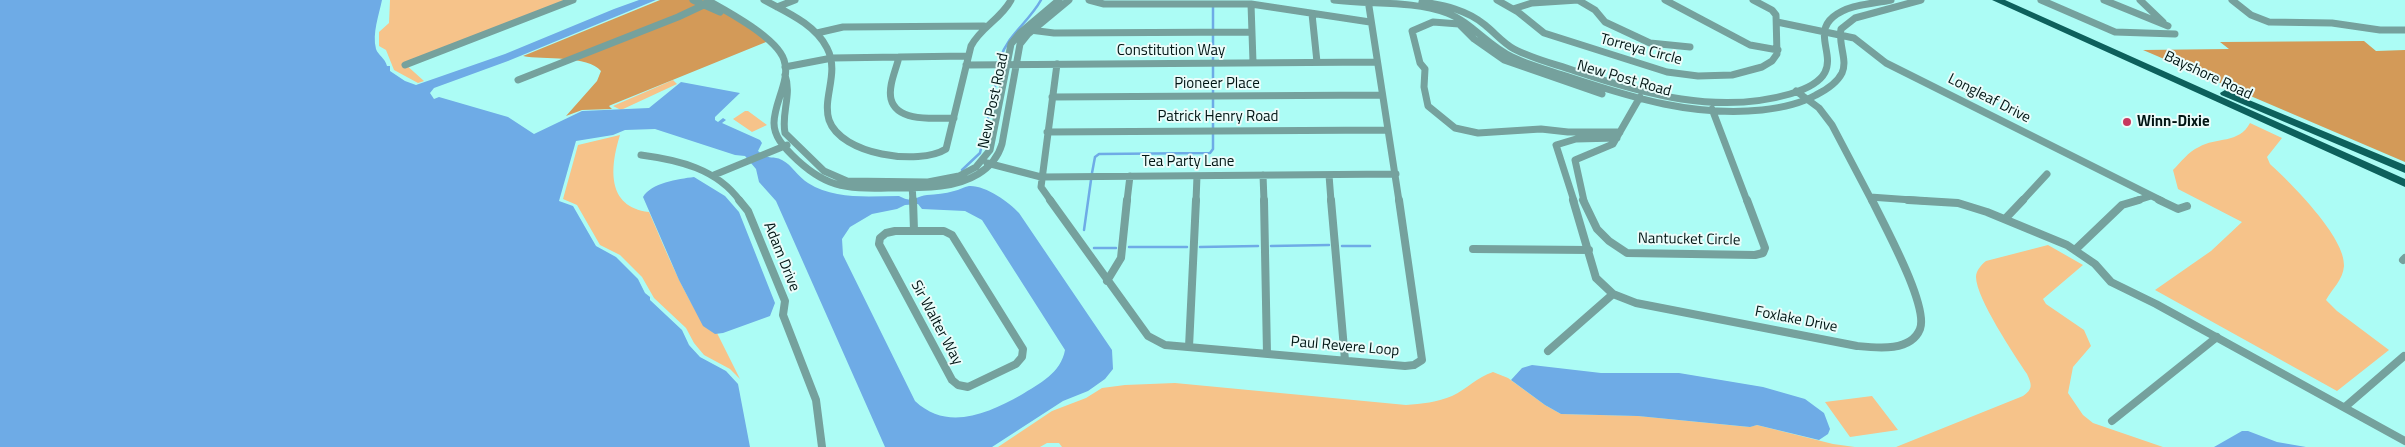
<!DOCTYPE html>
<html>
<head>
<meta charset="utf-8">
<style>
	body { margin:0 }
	canvas { display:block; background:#acfcf5 }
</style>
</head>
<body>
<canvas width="2405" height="447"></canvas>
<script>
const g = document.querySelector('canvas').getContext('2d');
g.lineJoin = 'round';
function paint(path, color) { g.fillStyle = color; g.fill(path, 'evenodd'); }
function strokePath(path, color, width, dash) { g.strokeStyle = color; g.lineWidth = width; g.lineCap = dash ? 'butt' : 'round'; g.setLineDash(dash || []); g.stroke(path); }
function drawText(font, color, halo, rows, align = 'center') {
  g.font = font + ' "Titillium Web",sans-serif'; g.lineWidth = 4; g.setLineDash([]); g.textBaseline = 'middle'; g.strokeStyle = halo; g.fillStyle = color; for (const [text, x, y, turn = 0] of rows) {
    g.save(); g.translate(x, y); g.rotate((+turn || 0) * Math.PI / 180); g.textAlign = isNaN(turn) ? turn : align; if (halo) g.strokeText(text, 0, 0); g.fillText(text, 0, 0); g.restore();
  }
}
paint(new Path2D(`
	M390 0H567L404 63 424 81 418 83 394 70 386 50 379 46V32L389 23Z
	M673 80 677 84 621 110 613 106Z
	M745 111H748L767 125 752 132 733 119Z
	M2250 123 2282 138 2267 157 2270 164C2291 183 2346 238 2344 266 2343 280 2332 289 2326 300L2337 311 2389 350 2337 391 2155 290 2211 251 2242 222 2178 189 2173 170C2181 162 2188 152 2199 147 2216 137 2239 144 2250 123Z
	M620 135C610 167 606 207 649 212 659 234 697 330 717 333L740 379 730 369 704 355 694 343 686 328 654 298 642 277 620 255 600 245 577 205 563 199 578 145Z
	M2048 245 2083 265 2043 299 2046 304 2084 330 2091 346 2073 367 2068 393 2083 415 2093 423 2163 447H1896L2023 396C2033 389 2032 385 2027 374 2015 356 1976 298 1976 277 1976 271 1981 265 1986 261Z
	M1493 372 1508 378 1545 405 1561 414 1638 416 1749 427 1757 425 1833 444 1855 447H1062L1059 443H1047L1040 447H998L1052 411 1086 398 1102 388 1125 385 1175 383 1406 405C1421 404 1438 402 1452 396 1467 389 1477 377 1493 372Z
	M1872 396 1898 430 1850 437 1825 402Z`), '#f6c38a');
paint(new Path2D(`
	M660 0H704L771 40 611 105 609 106 612 109 582 110 566 116 597 81 601 71C588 55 543 60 523 56Z
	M2364 41 2376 51 2405 50V162L2143 50 2229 49 2220 42Z`), '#d39a58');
paint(new Path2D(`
	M0 0H382C379 15 372 33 376 49 378 55 385 58 387 66H390V71L405 81 416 85 505 54 614 9 639 0H656L508 61 434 88 430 93 434 99 439 97 508 117 534 134 582 111 649 108 681 82 740 93 715 117V120L718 122 723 118 726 120 722 123 760 140 762 143 758 151C770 161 773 155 782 160 792 165 798 177 808 183 835 200 868 196 899 196 915 204 913 197 927 195 936 194 945 194 954 191 959 190 964 187 969 186 985 185 1009 202 1019 213L1112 350 1113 369 1105 379 1088 391 1063 401 992 447H885L776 201 759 182 756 169 745 156 735 155 655 129 625 130 613 135 576 141 559 201 573 206 596 246 616 257 638 279 645 293 650 297V300L682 330 689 345 700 357 726 371 738 384 750 447H0ZM918 204 922 209 965 211 982 220 1065 350C1061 373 1039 384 1021 395 988 413 948 432 915 401L843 255 842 239 850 227 872 214 897 209 905 205Z
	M694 177 725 196 739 212 775 303 770 316 723 333 715 334 703 326 679 280 643 197C651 183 678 179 694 177Z
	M1532 365 1601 373H1679L1763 387 1805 399 1824 413 1830 429 1828 434 1819 440 1757 425 1750 427 1638 416 1561 414 1545 405 1511 380 1522 368Z
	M2242 431H2248L2277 442 2306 447H2214Z`), '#6eabe6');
strokePath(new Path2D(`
	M1213 6V30
	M1213 35V60
	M1000 59C1008 34 1029 22 1041 0
	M1213 66V93
	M1213 99V128
	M962 170 980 153 999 69
	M1092 173 1095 157 1099 154 1210 153 1213 149V134
	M1084 230 1091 180
	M1271 246 1329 245
	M1342 246H1370
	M1129 247H1187
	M1200 247 1258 246
	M1094 248H1116`), '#6eabe6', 2.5);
strokePath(new Path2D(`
	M693 0 720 12
	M707 0C727 11 777 38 784 60 791 80 774 102 774 123 774 136 783 146 792 155 824 187 844 189 888 188 905 188 923 188 941 186 967 183 994 171 1002 144L1020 44 1028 34 1069 0
	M764 0C786 12 815 24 827 48 840 73 822 97 829 120 841 155 919 166 946 149L971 46C981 27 1001 19 1011 0
	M1089 0 1104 4H1251L1370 22
	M1334 0C1371 5 1411 0 1447 13 1471 22 1488 46 1512 57 1531 66 1550 71 1569 77 1633 98 1694 117 1762 110 1780 108 1800 104 1816 95 1826 90 1837 83 1842 73 1848 60 1838 45 1841 29L1855 18 1921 0
	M1368 0 1399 201
	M1497 0 1518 12 1544 33 1667 72 1698 76 1732 75 1762 67 1772 61 1777 54 1776 15 1772 10 1753 0
	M1578 0 1595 10 1605 22 1650 43 1690 47
	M1665 0 1750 45 1778 50
	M2041 0 2115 32 2175 34
	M2104 0 2168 26
	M2140 0 2163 22
	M2232 0 2251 15 2269 22 2332 23 2380 30H2405
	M1422 2C1444 5 1467 10 1485 25 1495 33 1503 43 1514 49 1533 59 1555 64 1575 71 1644 94 1718 115 1790 94 1860 73 1805 40 1833 17 1849 4 1872 4 1891 0
	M1251 4 1253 62
	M777 7 795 0
	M1513 9 1532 3 1578 0
	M1312 14 1317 62
	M1777 22 1854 38 1886 63 2162 201
	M1030 30 1054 33 1250 32
	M817 33 843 27 984 26
	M899 57C896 70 888 86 891 99 897 123 936 118 954 118
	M405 65 573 0
	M966 65 1377 62
	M785 67 832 58 967 56
	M785 75C792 95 781 113 785 133L824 171 847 181 928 182 959 176 976 167 990 150 1011 44 1020 33 1059 0
	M518 80 678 17 710 2
	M1796 91 1819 108 1832 125 1872 201
	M1602 94 1504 60 1474 39 1459 24 1433 22 1412 31 1420 63 1425 69 1424 87 1428 106 1455 128 1478 133 1541 129 1568 132H1620
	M1052 97 1382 95
	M1712 109 1747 201
	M1047 132 1388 130
	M641 155C679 160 717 169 740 201
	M987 163 1041 177 1396 174
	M714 175 787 145
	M1263 175 1264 201
	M1329 175 1331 201
	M912 185 913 201
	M1870 197 1926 201
	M1051 201 1041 187 1057 64
	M1127 201 1130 176
	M1196 201 1197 176
	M1574 201 1556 145 1576 139 1617 138
	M1584 201 1575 160 1613 144 1640 97
	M2022 201 2047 174
	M2135 201 2151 196`), '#75a19d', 7);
strokePath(new Path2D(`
	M739 200 748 211 785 301 783 315 816 400 822 447
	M913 200 914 231
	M1050 200 1148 336 1165 345 1405 366 1414 365 1422 360 1399 200
	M1264 200 1267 354
	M1331 200 1345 360
	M1573 200 1596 278 1613 294 1636 303 1857 346C1877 348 1911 352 1920 329 1929 306 1883 223 1872 200
	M1583 200 1597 229 1609 241 1627 253 1755 255 1763 253 1765 248 1747 200
	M1908 200 1958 203 1987 212 2067 245 2095 264 2111 282 2156 304 2405 441
	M2159 200 2178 209 2187 206
	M2005 219 2023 200
	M895 231H944L952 235 1023 349 1022 357 1016 364 968 387 958 385 952 380 879 244 880 238 886 233Z
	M1473 249 1589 250
	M2076 249 2122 205 2139 200
	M2403 260 2405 258
	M1107 281 1121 258 1127 200
	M1189 347 1196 200
	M1548 351 1613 294
	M2345 407 2404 356
	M2112 421 2217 337`), '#75a19d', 8);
paint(new Path2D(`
	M1992 0H2005L2405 179V187Z
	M2225 90 2405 165V173L2221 95 2220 93Z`), '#0d605c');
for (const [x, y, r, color] of [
	[2127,122,5,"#c7385e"]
]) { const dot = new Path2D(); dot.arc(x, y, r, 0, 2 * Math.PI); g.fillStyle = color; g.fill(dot); strokePath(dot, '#eafcfa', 2); }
drawText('15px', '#011514', '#eafcfa', [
	["Torreya Circle",1641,50,15],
	["Constitution Way",1171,51],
	["Bayshore Road",2208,76,25],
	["New Post Road",1624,79,16],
	["Pioneer Place",1217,84],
	["Longleaf Drive",1989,99,27],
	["New Post Road",994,101,-78],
	["Patrick Henry Road",1218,117],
	["Tea Party Lane",1188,162],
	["Nantucket Circle",1689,240,1],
	["Adam Drive",781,257,68],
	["Foxlake Drive",1796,320,11],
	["Sir Walter Way",936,323,62],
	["Paul Revere Loop",1345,347,5]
]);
drawText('bold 15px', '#011514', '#eafcfa', [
	["Winn-Dixie",2137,122]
], 'left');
</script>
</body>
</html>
